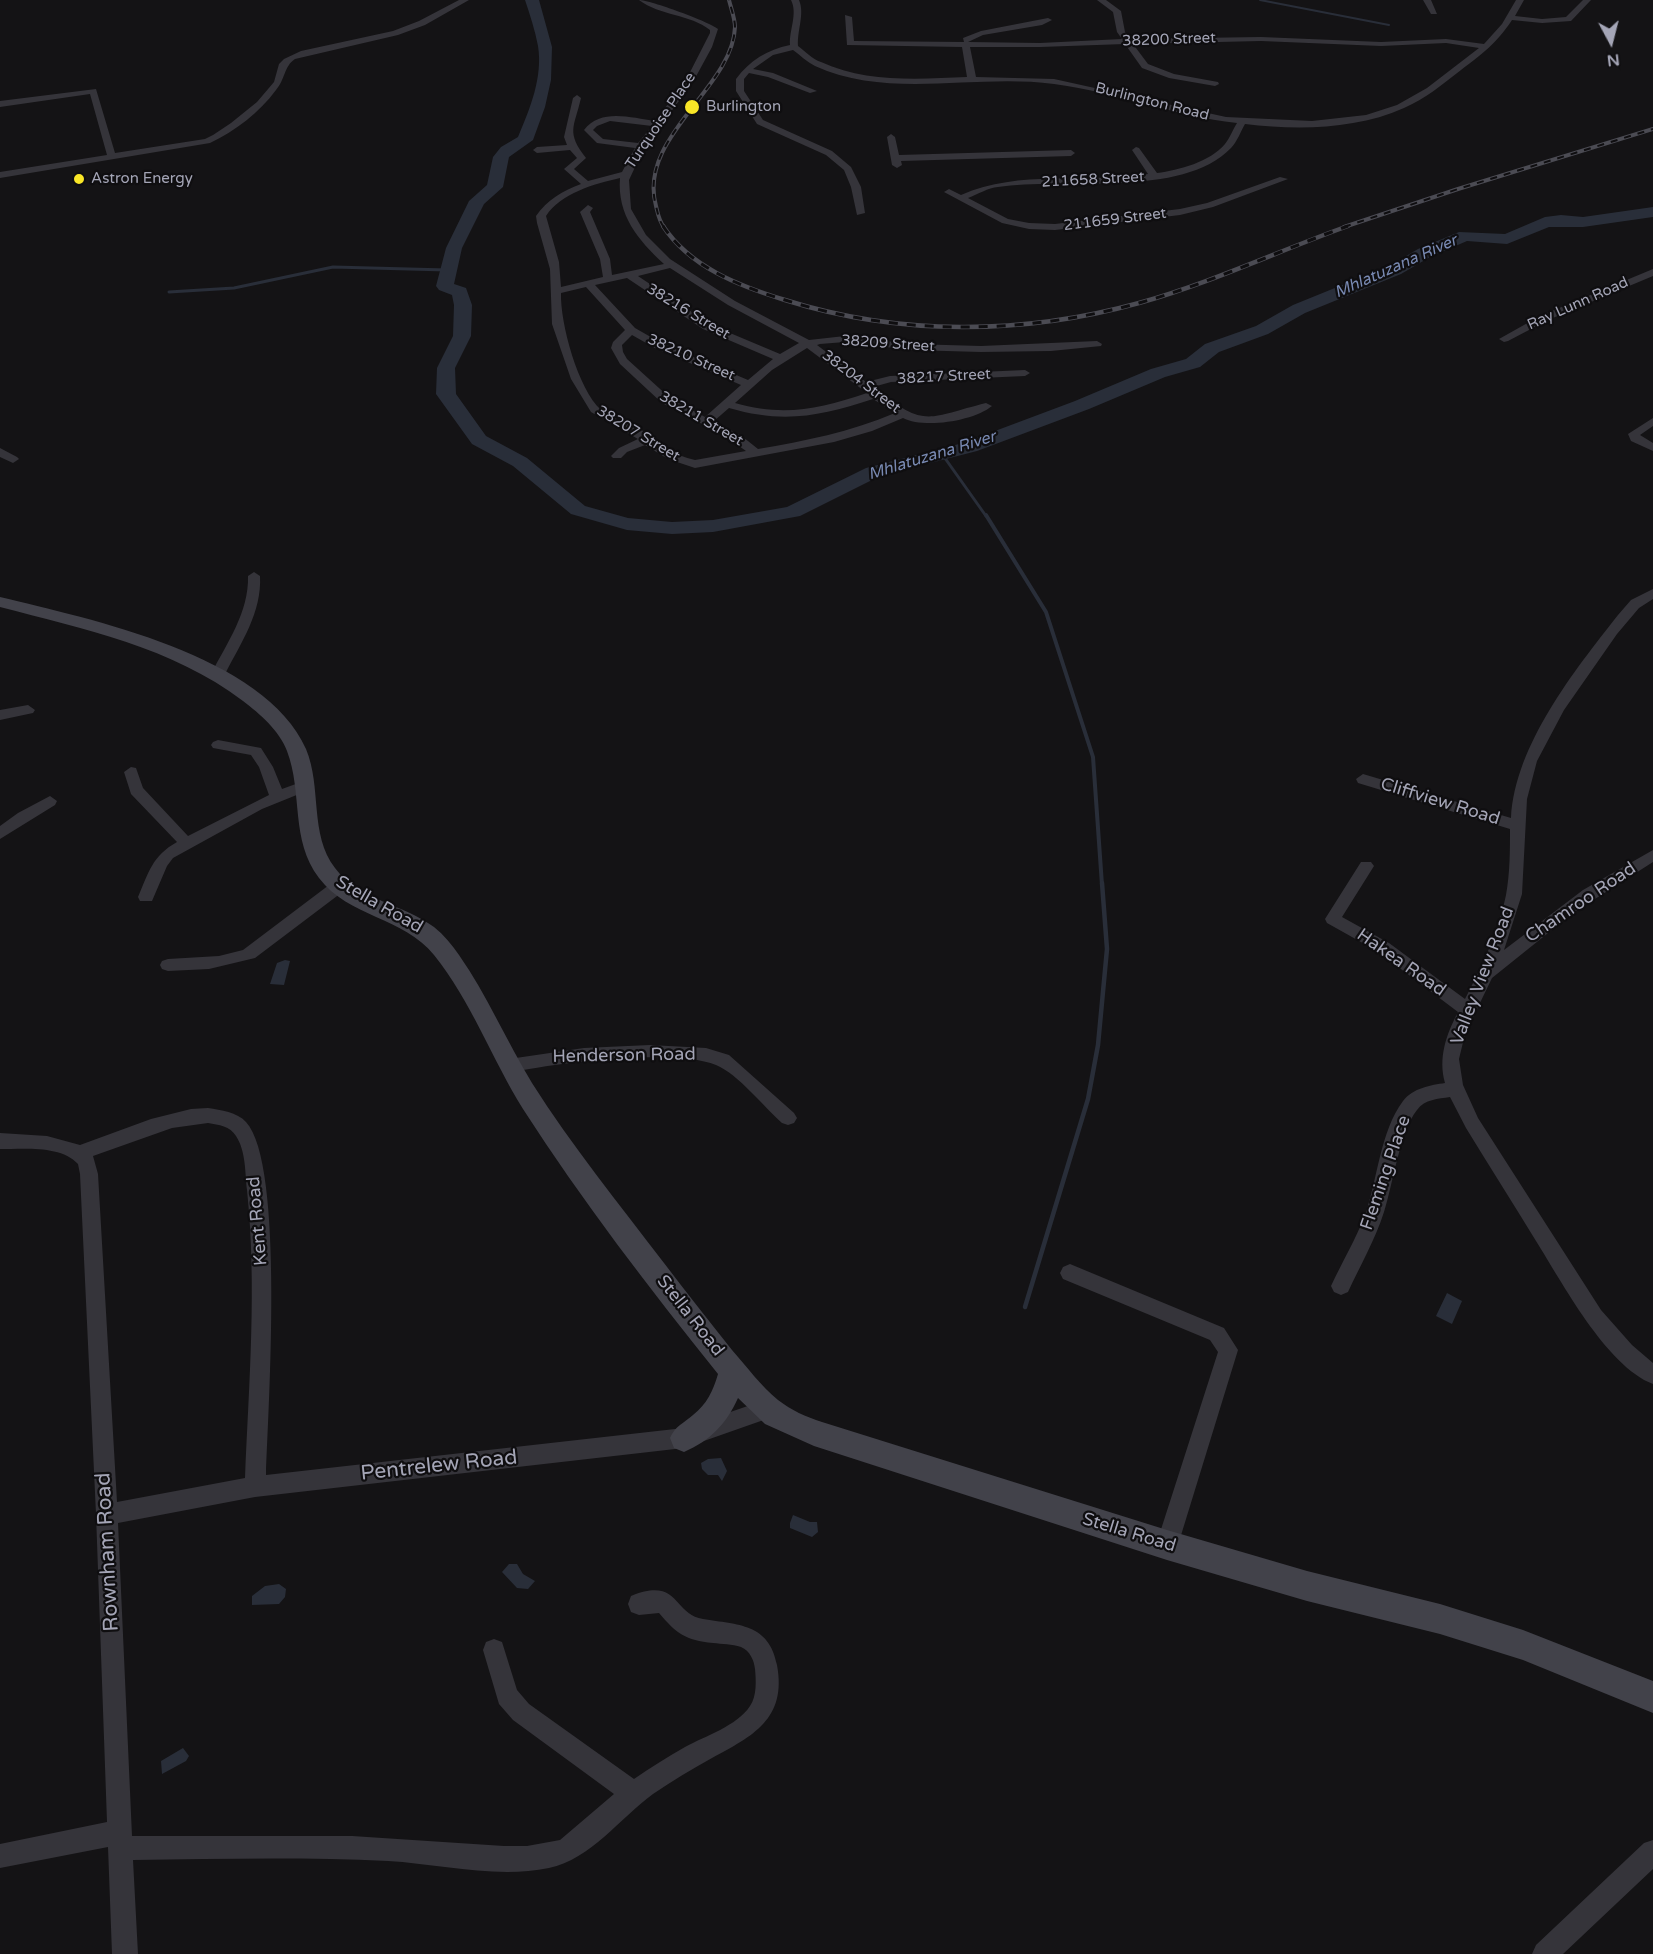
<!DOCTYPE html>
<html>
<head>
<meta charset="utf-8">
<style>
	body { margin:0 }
	#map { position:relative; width:1653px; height:1954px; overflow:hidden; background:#141315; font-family:"Varela Round",sans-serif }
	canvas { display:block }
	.north { position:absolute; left:1581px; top:12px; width:60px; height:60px; -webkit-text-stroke:4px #0f0e10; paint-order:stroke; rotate:173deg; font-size:16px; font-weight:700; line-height:24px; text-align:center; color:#a4a5b6 }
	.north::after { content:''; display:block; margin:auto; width:21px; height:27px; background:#a4a5b6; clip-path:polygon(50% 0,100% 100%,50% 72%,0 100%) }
</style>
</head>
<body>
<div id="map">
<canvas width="1653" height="1954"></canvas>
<div class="north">N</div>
</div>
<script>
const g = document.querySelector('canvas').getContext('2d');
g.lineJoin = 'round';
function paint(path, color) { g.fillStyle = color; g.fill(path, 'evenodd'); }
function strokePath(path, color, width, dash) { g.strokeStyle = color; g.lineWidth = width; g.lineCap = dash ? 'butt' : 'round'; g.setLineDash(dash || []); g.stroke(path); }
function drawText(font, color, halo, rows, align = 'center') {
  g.font = font + ' "Varela Round",sans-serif'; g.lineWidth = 4.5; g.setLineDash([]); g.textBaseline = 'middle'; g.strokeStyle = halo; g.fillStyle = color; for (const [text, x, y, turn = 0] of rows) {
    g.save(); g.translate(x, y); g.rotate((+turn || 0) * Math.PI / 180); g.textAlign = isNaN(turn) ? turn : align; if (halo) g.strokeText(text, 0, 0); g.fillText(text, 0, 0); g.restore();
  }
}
paint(new Path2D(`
	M285 960 290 961 284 985 270 984 277 963Z
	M1447 1293 1462 1301 1452 1324 1436 1316Z
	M721 1458 727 1471 722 1481 718 1475H708L702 1469 701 1463 708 1459Z
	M793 1515 810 1522H817L818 1532 812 1537 790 1528V1523Z
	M509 1564H517L523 1574 535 1581 528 1589 517 1588 502 1572Z
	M279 1584 286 1589 285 1597 279 1604 252 1605V1596L265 1586Z
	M183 1748 189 1756 186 1761 162 1774 161 1761Z`), '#292e39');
strokePath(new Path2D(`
	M1260 0 1389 25`), '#292e39', 2);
strokePath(new Path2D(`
	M169 292 234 288 333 267 447 270
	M942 454 986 516`), '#292e39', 3);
strokePath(new Path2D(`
	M986 515 1046 612 1093 757 1102 885`), '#292e39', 4);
strokePath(new Path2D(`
	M1025 1307 1088 1099 1098 1045 1107 949 1102 883`), '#292e39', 4.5);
paint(new Path2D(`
	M525 0H539L552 47 551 80 545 107 533 140 509 157 503 187 484 204 462 248 454 284 466 288 472 305 471 336 455 368 456 394 486 436 527 458 585 506 628 518 672 522 713 520 787 507 866 468 963 443 1075 401 1151 369 1186 359 1205 344 1256 326 1293 305 1389 266 1418 249 1459 232 1505 234 1545 217 1561 215 1583 217 1653 207V217L1583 227H1549L1507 244 1467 241 1430 257 1401 274 1305 313 1268 334 1219 352 1200 367 1165 377 1089 409 977 451 880 476 800 516 713 532 672 534 627 530 571 514 513 466 472 444 436 394 437 368 453 336 454 305 452 295 439 290 436 286 446 248 469 201 487 185 493 157 501 147 518 137C530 109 543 77 538 46 535 30 530 15 525 0Z`), '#292e39');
paint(new Path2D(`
	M459 0H469L425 25 398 35 295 59C284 66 285 80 276 90 259 113 235 131 210 143L0 178V172L107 155 90 94 0 107V101L96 89 115 153 205 139 213 135 231 123 257 102 274 82 279 64 284 59 301 51 393 31 419 21Z
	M639 0C650 0 710 22 718 29L712 47 693 82 644 148 629 180 631 209 646 235 670 259 735 301 809 340 845 336 911 344 981 346 1097 341 1102 344 1101 346 1051 351 981 352 911 350 845 342 820 344 817 345 866 382 890 376 1025 370 1030 373 1025 376 891 382 873 387C926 429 926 418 986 403L992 406C974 421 924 429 903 418L872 431 834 442 695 468 668 459 645 445 627 452 621 458H613L611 456 619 448 638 439 591 412 571 379 552 324 550 269 537 223 536 216C547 200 562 191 581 184L564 169 577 158 570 150 537 153 533 150 537 147 567 145 564 137 573 98 577 95 581 98C574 128 566 132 586 158L574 169 588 181 622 172 635 148 597 143 584 130C601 108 631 118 655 121L685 82 710 33V30C690 14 660 16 639 0ZM610 121 652 126 638 143 603 139 593 130 597 126ZM620 178C617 215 638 240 664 264L612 275 610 259 590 212 593 208 588 205 580 212 600 259 603 277 561 287 559 262 546 216C561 193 594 184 620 178ZM670 268 728 305 799 343 780 354 711 325 638 276ZM627 278 703 329 773 359 748 380 663 344 635 328 595 285ZM586 287 625 330 613 342 611 348 620 364 662 403 725 436 746 451 695 460C674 456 659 443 643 431 630 422 613 420 601 410 578 389 560 323 561 293ZM632 335 655 348 741 385 705 417 670 398 627 359 623 352 622 345ZM807 348 867 393C819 409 784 417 735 403L772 370ZM873 399 895 413C850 432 805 441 758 449L743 437 714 421 729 408C784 424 821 416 873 399Z
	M791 0H799C805 14 797 30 798 46 805 51 812 59 821 62 866 83 919 79 967 77L962 47 847 45 845 15 852 17 854 41 964 42 963 38 981 31 1048 18 1052 20 1042 25 983 35 968 42 1040 43 1122 39 1117 32 1113 12 1097 0H1106L1121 11 1125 32 1130 39 1261 37 1381 42 1446 39 1484 44 1502 24 1516 0H1524L1515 16 1542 19 1566 17 1583 0H1591L1571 21 1542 23 1512 20C1497 43 1482 54 1461 70 1443 84 1425 99 1404 108 1355 130 1296 130 1245 124 1241 131 1237 142 1231 148 1182 199 1062 177 998 187 988 188 978 194 968 198L1008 219 1029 223 1055 224 1180 209 1207 203 1280 177 1288 179 1213 207 1180 215 1055 230 1029 229 1002 223 944 192 949 189 961 195C1020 169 1085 184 1148 174L1132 150 1136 147 1139 148 1157 173C1179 170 1210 162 1225 144 1230 138 1233 129 1237 123 1174 116 1116 92 1054 84 975 73 890 100 815 66 807 62 800 55 793 50L773 55 753 69 773 73 817 91 810 93 768 77 749 73 744 79V91L763 120 832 151 851 167 861 187 865 213 857 215 851 187 844 170 826 155 757 124 736 91V79C750 60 767 50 790 45 789 30 798 14 791 0ZM1261 41 1381 46 1446 43 1479 48 1427 88 1397 105 1366 115 1312 121 1226 117 1054 79 976 77 970 47H1040L1125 44 1142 68 1169 78 1215 86 1219 84 1218 82 1174 74 1148 64 1133 44Z
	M1423 0H1431L1437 14H1431Z
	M891 134 895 137 899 155 1071 150 1075 153 1071 156 901 161 902 165 897 168 892 165 887 137Z
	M1653 269V276L1548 320 1508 341 1504 342 1499 339 1540 316Z
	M1653 418V426L1640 435 1653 443V451L1631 441 1628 434Z
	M0 448 17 457 19 459 13 463 0 457Z
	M254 572 260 576C262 612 241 643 225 674L223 677H213L211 674C227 643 249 612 248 576Z
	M1653 589V599L1639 608 1617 634 1564 710 1537 761 1527 799 1522 894 1504 950 1583 890 1653 850V862L1573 913 1492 978 1465 1034 1459 1059 1463 1085 1478 1118 1601 1310 1632 1345 1653 1363V1384C1606 1366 1562 1282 1536 1241 1513 1203 1489 1166 1466 1128L1450 1097C1438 1099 1425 1099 1417 1110 1400 1131 1393 1184 1384 1212 1375 1240 1360 1266 1348 1292L1341 1295 1334 1292 1331 1286C1342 1262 1356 1239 1365 1215 1378 1178 1380 1132 1403 1101 1413 1088 1431 1085 1445 1083 1438 1058 1446 1035 1458 1012L1377 951 1327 923 1325 919 1361 862H1371L1374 866 1342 917 1389 943 1465 999C1482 966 1499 931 1506 895 1510 873 1510 851 1510 829L1358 783 1356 779 1363 774 1511 818C1515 745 1574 671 1618 615L1631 600Z
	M28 705 35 710 33 713 0 720V710Z
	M218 740 261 748 273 767 282 789 304 781 311 786 309 790 262 809 173 858 167 866 152 901H140L138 897C149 872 152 856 177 842L131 794 124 772 131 767 136 768 143 788 188 836 269 795 259 767 251 755 213 748 211 745 213 742Z
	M50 796 57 801 55 805 0 839V826L18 813Z
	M339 880 345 882 347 886 345 890 255 958 209 969 168 971 162 969 160 965 162 961 168 959 219 956 243 950 333 882Z
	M650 1045 706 1048 729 1055 794 1113 797 1118 794 1123 788 1125 782 1123C764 1107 738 1074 716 1065 674 1048 554 1063 509 1073L503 1071 500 1066 503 1061 509 1059 584 1048Z
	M208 1108C221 1110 237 1112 246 1122 285 1164 268 1411 266 1475L684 1428 768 1399 775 1402 778 1409 775 1416 684 1448 255 1497 118 1523 132 1836H352L504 1846H527L560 1840 614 1794 513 1720 499 1704 483 1650 486 1642 494 1639 502 1642 517 1690 529 1704 634 1779C650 1768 667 1757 685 1747 705 1736 737 1726 750 1706 757 1696 756 1680 755 1669 754 1660 750 1651 741 1647 732 1644 722 1644 713 1643 685 1640 677 1634 659 1613L639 1615 631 1612 628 1604 631 1596C680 1576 673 1615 703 1619 738 1625 769 1623 777 1665 787 1719 753 1736 712 1758 692 1769 672 1781 653 1794 620 1818 591 1859 549 1868 497 1879 440 1864 388 1861 303 1857 218 1859 133 1860L138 1954H112L108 1847 0 1868V1844L107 1822 96 1514 80 1174 78 1164C61 1145 24 1149 0 1149V1133L47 1136 80 1145 151 1119 191 1109ZM208 1123C219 1125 230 1126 236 1136 246 1151 245 1173 247 1190 257 1286 249 1382 245 1478L117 1502 98 1174 93 1156 172 1128Z
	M1070 1264 1224 1328 1238 1350 1178 1545 1175 1553 1167 1556 1159 1553 1156 1545 1218 1352 1210 1340 1063 1279 1060 1273 1063 1267Z
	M1653 1840V1869L1563 1954H1532L1536 1945 1644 1843Z`), '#35343a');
paint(new Path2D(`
	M0 597C90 619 265 655 306 749 322 787 309 834 335 868 359 900 403 904 434 927 444 935 452 945 459 955 487 995 507 1042 532 1083 572 1146 619 1204 664 1263 686 1292 709 1321 732 1350 747 1367 761 1386 778 1400 791 1410 806 1417 822 1422L1167 1530 1307 1571 1440 1604 1523 1630 1653 1681V1713L1523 1660 1440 1634 1307 1601 1167 1560 814 1446 765 1424 738 1398C727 1423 710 1441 684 1452L674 1448 670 1438C675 1426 684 1423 693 1415 707 1404 713 1391 718 1374 650 1289 582 1201 523 1109 492 1059 471 1001 434 955 404 917 348 917 319 878 290 840 303 793 287 751 279 730 260 714 243 701 172 647 84 629 0 607Z`), '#42424a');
const railFar1 = new Path2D(`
	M664 227C659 221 658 214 656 206 637 137 733 88 735 27 735 19 731 8 729 0
	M1344 227 1458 189 1653 129`);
const rail = new Path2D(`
	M663 226C690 267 739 286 785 300 899 336 1023 335 1139 303 1211 283 1278 251 1348 226`);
strokePath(railFar1, '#4b4b53', 4);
strokePath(rail, '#4b4b53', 4.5);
strokePath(railFar1, '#0f0e10', 2, [7]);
strokePath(rail, '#0f0e10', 3, [9]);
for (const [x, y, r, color] of [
	[692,107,8,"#f9e627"],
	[79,179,6,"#f9e627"]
]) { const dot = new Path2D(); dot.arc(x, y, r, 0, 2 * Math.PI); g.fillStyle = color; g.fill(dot); strokePath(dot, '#0f0e10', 2); }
drawText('15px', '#a4a5b6', '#0f0e10', [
	["38200 Street",1169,40,-2],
	["Burlington Road",1152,102,14],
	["Turquoise Place",661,121,-56],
	["211658 Street",1093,180,-3],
	["211659 Street",1115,220,-7],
	["Ray Lunn Road",1578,304,-24],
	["38216 Street",688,312,31],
	["38209 Street",888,344,4],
	["38210 Street",691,358,24],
	["38217 Street",944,377,-3],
	["38204 Street",861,382,37],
	["38211 Street",701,419,30],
	["38207 Street",638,434,31]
]);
drawText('15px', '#a4a5b6', '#0f0e10', [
	["Burlington",706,107],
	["Astron Energy",91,179]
], 'left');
drawText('italic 16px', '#798ab3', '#0f0e10', [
	["Mhlatuzana River",1396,267,-24],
	["Mhlatuzana River",932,456,-17]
]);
drawText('18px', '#a4a5b6', '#0f0e10', [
	["Cliffview Road",1440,802,17],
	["Chamroo Road",1581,903,-34],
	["Stella Road",379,905,30],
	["Hakea Road",1401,963,35],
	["Valley View Road",1483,976,-69],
	["Henderson Road",624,1056,-1],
	["Fleming Place",1386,1173,-71],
	["Kent Road",258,1221,-95],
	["Stella Road",690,1316,52],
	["Stella Road",1129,1533,17]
]);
drawText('21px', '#a4a5b6', '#0f0e10', [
	["Pentrelew Road",439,1466,-6],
	["Rownham Road",108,1552,-93]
]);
</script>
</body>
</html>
